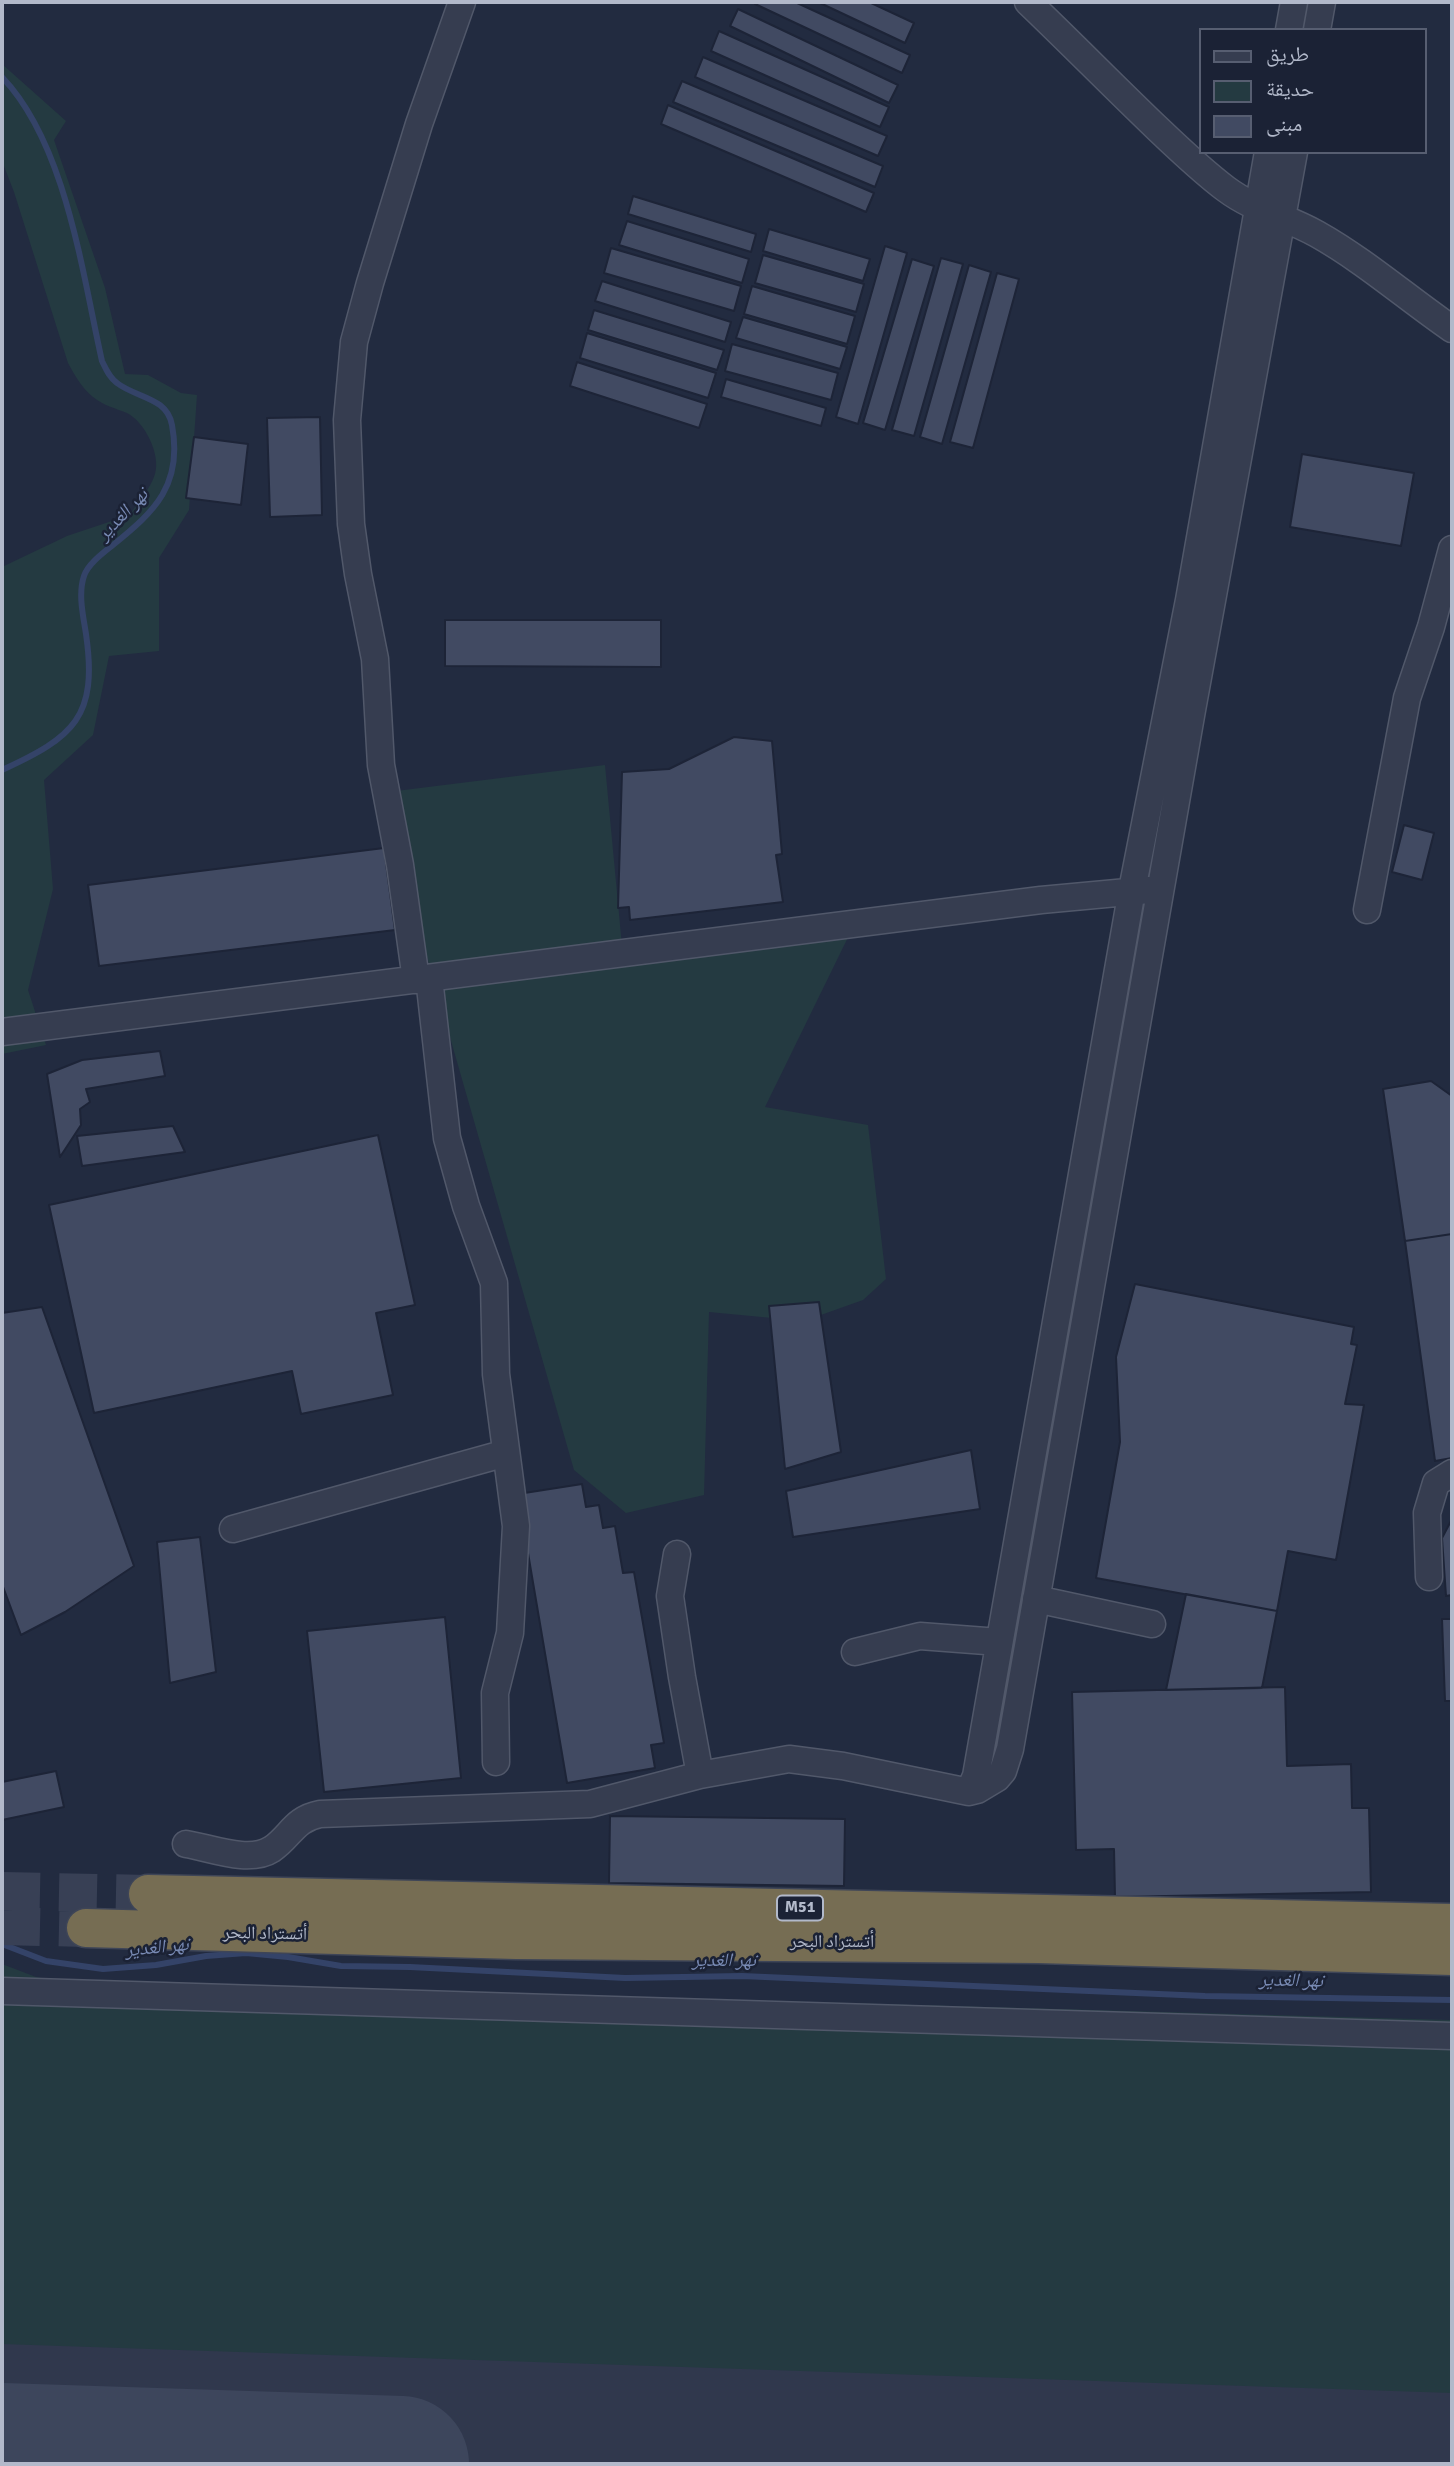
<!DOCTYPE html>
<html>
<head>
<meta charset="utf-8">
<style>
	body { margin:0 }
	#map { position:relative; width:1454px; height:2466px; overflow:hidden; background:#222b40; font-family:Signika,"Noto Naskh Arabic",sans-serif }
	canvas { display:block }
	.frame { position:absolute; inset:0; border:4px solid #b2b9ca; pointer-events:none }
	.legend { position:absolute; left:1199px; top:28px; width:228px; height:126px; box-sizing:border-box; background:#1b2235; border:2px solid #575e71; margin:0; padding:9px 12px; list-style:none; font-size:21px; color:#b2b9ca }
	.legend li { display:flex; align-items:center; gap:14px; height:35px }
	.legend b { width:35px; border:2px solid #575e71 }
</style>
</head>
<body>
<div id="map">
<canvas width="1454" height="2466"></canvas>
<div class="frame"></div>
<ul class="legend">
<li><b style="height:9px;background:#363d50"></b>طريق</li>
<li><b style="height:19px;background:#243a41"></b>حديقة</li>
<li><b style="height:19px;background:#414a62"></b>مبنى</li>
</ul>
</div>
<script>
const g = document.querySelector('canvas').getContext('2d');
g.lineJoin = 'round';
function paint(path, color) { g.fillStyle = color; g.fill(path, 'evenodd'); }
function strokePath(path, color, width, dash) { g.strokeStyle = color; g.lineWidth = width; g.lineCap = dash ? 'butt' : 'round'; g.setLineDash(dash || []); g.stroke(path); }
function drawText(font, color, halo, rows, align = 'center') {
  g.font = font + ' Signika,"Noto Naskh Arabic",sans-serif'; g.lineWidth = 5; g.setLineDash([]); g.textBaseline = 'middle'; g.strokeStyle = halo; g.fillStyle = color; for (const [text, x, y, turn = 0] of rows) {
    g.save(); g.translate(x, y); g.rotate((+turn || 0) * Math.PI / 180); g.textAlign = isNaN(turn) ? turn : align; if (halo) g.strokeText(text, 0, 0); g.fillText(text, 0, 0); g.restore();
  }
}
paint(new Path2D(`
	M2 1982 1452 2027V2464H2Z`), '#30384d');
paint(new Path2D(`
	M2 64 66 121 54 140 105 288 125 374 148 375 181 393 197 395 189 510 159 558V651L109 656 93 735 44 780 53 889 28 990 46 1045 2 1054V567L67 536 130 515C137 503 151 488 155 474 161 455 145 422 127 413 115 408 104 406 93 397 82 388 75 376 68 363L14 192 2 161Z
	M605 765 622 946 857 919 765 1107 868 1125 886 1279 863 1300 804 1321 709 1312 704 1495 626 1513 574 1470 380 793Z
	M2 1964 36 1977 57 1981 1452 2020V2393L2 2344Z`), '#243a41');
strokePath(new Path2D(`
	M2 77C66 144 82 272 102 361 106 369 109 377 117 383 136 398 167 397 172 425 183 485 155 511 113 545 103 553 88 564 84 576 78 594 83 615 86 634 98 717 74 737 2 770
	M2 1944 46 1961 103 1969 156 1965 206 1956 246 1953 288 1957 341 1966 410 1967 625 1978 742 1976 1205 1996 1452 2000`), '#344368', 6);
strokePath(new Path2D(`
	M2 2451 401 2464`), '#3d465c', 136);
const building = new Path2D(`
	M756 2H795L910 55 902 73 755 4Z
	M818 2H869L914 23 905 43Z
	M738 9 898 85 889 103 730 26Z
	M719 31 889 107 880 127 711 51Z
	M703 57 887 136 878 156 695 77Z
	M682 81 883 166 875 187 673 102Z
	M668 105 874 193 866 212 661 124Z
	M633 196 756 234 751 252 628 214Z
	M627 221 749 259 742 283 619 245Z
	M769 229 870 259 863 281 763 251Z
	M885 246 907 253 858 424 836 417Z
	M611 248 741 286 734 311 604 273Z
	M763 255 864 284 856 312 755 283Z
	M941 258 963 264 914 436 892 430Z
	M912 259 934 266 885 430 863 423Z
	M969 265 991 272 942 444 920 437Z
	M997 273 1019 279 973 448 950 442Z
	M602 281 731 322 725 342 595 301Z
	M752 286 855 316 847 344 744 314Z
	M594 310 724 350 717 370 588 330Z
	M743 317 847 347 840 369 736 338Z
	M587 333 716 373 708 398 580 358Z
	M732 344 838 373 831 400 725 371Z
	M577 362 707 404 699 428 570 386Z
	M726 379 826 408 821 426 721 397Z
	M320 417 322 515 270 517 267 418Z
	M194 437 248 444 241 505 186 498Z
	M1302 454 1414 473 1401 546 1290 527Z
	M445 620H661V667L445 666Z
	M734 737 772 741 782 854 776 855 783 902 630 920 629 907 618 908 622 772 669 769Z
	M1404 825 1434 833 1422 880 1392 872Z
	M384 848 395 930 99 966 88 885Z
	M160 1051 165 1076 86 1089 90 1102 80 1109 81 1125 60 1157 47 1074 82 1060Z
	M1431 1081 1452 1096V1234L1405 1241 1383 1089Z
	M173 1126 185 1152 82 1166 77 1136Z
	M378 1135 415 1305 376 1313 393 1395 301 1414 292 1371 94 1413 49 1205Z
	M1452 1234V1458L1435 1461 1405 1241Z
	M1135 1284 1354 1327 1351 1344 1357 1345 1345 1404 1364 1405 1336 1560 1288 1551 1277 1611 1096 1578 1120 1442 1116 1357Z
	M819 1302 841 1452 785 1469 769 1306Z
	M42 1307 134 1566 65 1612 21 1635 2 1584V1313Z
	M971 1450 980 1509 793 1537 786 1491Z
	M582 1484 586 1507 599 1505 603 1528 615 1526 623 1573 634 1572 664 1743 651 1745 655 1768 567 1783 518 1494Z
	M1452 1519V1595L1446 1596 1442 1538Z
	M200 1537 216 1672 170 1683 157 1542Z
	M1186 1594 1277 1611 1262 1688 1166 1690Z
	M445 1617 461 1778 324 1792 307 1631Z
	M1442 1619H1452V1731L1451 1701H1445Z
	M1285 1687 1287 1766 1351 1764 1352 1808H1369L1371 1892 1115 1897 1114 1849 1076 1850 1072 1692Z
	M56 1771 64 1807 2 1820V1782Z
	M610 1816 845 1819 844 1886 609 1883Z`);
paint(building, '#414a62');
strokePath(building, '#1d2437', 2);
strokePath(new Path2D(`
	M2 1891 148 1894
	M2 1926 86 1928`), '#384055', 38, [38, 19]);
const minor = new Path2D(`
	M1028 2C1072 44 1114 87 1158 129 1180 150 1202 171 1226 189 1254 210 1287 217 1317 234 1365 261 1407 298 1452 329
	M1289 30 1294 2
	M1317 30 1322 2
	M1367 910 1407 698 1431 627 1452 549
	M429 978 447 1138 466 1206 494 1283 496 1374 516 1526 510 1633 495 1693 496 1762
	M416 980 400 865 381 765 375 659 358 574 351 524 347 420 354 342 370 283 419 124 462 2
	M2 1032 1041 900 1149 890
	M233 1529 506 1453
	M677 1554 670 1596 682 1677 700 1775
	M1429 1577 1427 1513 1436 1483 1452 1473
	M1036 1599 1152 1624
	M855 1652 920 1636 999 1642
	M969 1792 976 1776 1132 890 1189 600 1268 152
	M186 1844C211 1848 249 1864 272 1849 291 1836 294 1819 320 1814L590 1804 700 1775 789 1759 843 1766 969 1792 977 1790 997 1778 1003 1771 1010 1749 1192 710 1294 152
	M2 1991 1452 2036`);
const highway = new Path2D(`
	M148 1894 1452 1923
	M86 1928 516 1940 1038 1944 1452 1956`);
strokePath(minor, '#51586a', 29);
strokePath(highway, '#3e4557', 41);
strokePath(minor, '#363d50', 26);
strokePath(highway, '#766d53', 38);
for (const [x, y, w] of [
	[800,1908,46]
]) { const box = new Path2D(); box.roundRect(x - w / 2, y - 12.5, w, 25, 5); g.fillStyle = '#1b2235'; g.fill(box); strokePath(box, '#b2b9ca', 2); }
drawText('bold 16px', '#b2b9ca', null, [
	["M51",800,1908]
]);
drawText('18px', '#b2b9ca', '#1b2235', [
	["أتستراد البحر",265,1934,1],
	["أتستراد البحر",832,1942]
]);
drawText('italic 19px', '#788ab4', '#1b2235', [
	["نهر الغدير",123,515,-46],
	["نهر الغدير",157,1948,-6],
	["نهر الغدير",724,1961],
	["نهر الغدير",1291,1981,1]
]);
</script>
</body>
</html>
